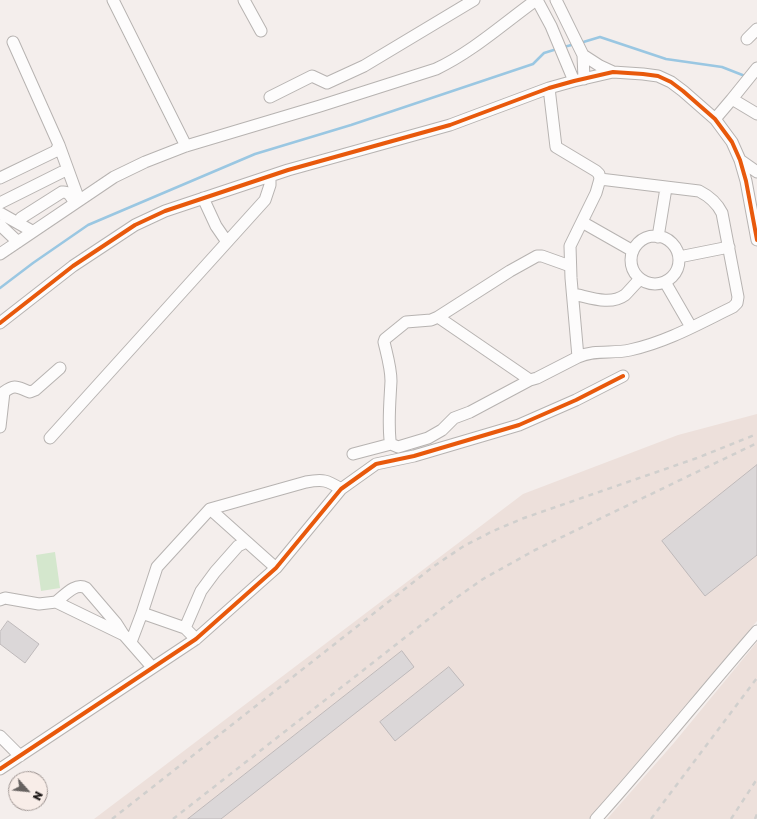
<!DOCTYPE html>
<html>
<head>
<meta charset="utf-8">
<style>
	body { margin:0 }
	#map { position:relative; width:757px; height:819px; overflow:hidden; background:#f4eeec; font-family:"Golos Text",sans-serif }
	canvas { display:block }
	.north { position:absolute; left:8px; top:771px; width:40px; height:40px; box-sizing:border-box; background:#f8ede8; border:1px solid #a09794; border-radius:50%; rotate:117deg; font-size:11px; font-weight:700; line-height:16px; text-align:center; color:#1b1715 }
	.north::after { content:''; display:block; margin:auto; width:14px; height:18px; background:#676260; clip-path:polygon(50% 0,100% 100%,50% 72%,0 100%) }
</style>
</head>
<body>
<div id="map">
<canvas width="757" height="819"></canvas>
<div class="north">N</div>
</div>
<script>
const g = document.querySelector('canvas').getContext('2d');
g.lineJoin = 'round';
function paint(path, color) { g.fillStyle = color; g.fill(path, 'evenodd'); }
function strokePath(path, color, width, dash) { g.strokeStyle = color; g.lineWidth = width; g.lineCap = dash ? 'butt' : 'round'; g.setLineDash(dash || []); g.stroke(path); }
paint(new Path2D(`
	M757 414V621L589 819H94L523 494 678 435Z
	M757 642V819H607L673 744Z`), '#ede0db');
paint(new Path2D(`
	M55 552 60 588 41 591 36 555Z`), '#d4e7cd');
strokePath(new Path2D(`
	M580 43 600 37 666 59 722 67 745 76
	M564 47 575 44
	M0 288 33 263 88 225 255 154 351 125 533 64 544 53 557 49`), '#9ac7e2', 2.5);
const building = new Path2D(`
	M757 465V555L705 596 662 541Z
	M8 621 39 644 25 663 0 644V632Z
	M402 651 414 667 221 819H188Z
	M449 667 464 685 395 741 380 722Z`);
paint(building, '#dbd7d8');
strokePath(building, '#beb9ba', 1);
const minor = new Path2D(`
	M113 0 186 146
	M244 0 261 31
	M537 0 551 26 574 81
	M556 0 583 55 584 79
	M747 39 757 29
	M583 55 600 66 613 72
	M549 88 556 147 596 171 599 174 600 179 699 191C709 196 717 203 722 213L738 297 737 303 733 307C700 323 667 342 630 350 613 354 595 349 578 357L571 278 570 246 596 193 600 179
	M270 97 312 76 327 83 364 66 474 0
	M732 99 757 68
	M715 119 732 99 757 114
	M59 145 79 200
	M740 160 757 172
	M0 178 56 151 59 145 13 42
	M203 198 216 226 227 242
	M0 203 62 172
	M0 213 32 231
	M21 218 62 192C69 191 71 197 75 203
	M582 222 633 251
	M0 225 18 242
	M631 260a24 24 0 1 1 48 0a24 24 0 1 1-48 0Z
	M658 237 666 188
	M0 254 114 177 145 162 186 146 320 106 436 69C472 52 503 24 536 0
	M679 257 729 247
	M570 266 542 256H537L510 271 438 317 431 320 406 322 385 339 384 342C387 355 391 368 391 381 390 401 388 420 390 440L391 444 398 447 428 438 442 430 454 418 470 412 530 380 537 378 578 357
	M665 282 691 327
	M573 294C589 297 610 306 625 295 630 290 635 284 640 279
	M438 317 530 380
	M0 323 73 266 135 225 165 211 288 170 450 125 549 88 574 81 613 72 643 74 658 76 671 82 683 91 715 119 732 142 740 160 746 181 757 240
	M4 392C16 383 18 388 30 392L35 390 60 368
	M0 395 4 392 0 427
	M50 438 265 200 270 185V176
	M353 454 391 444
	M210 509 276 568
	M0 600 5 598 39 604 56 602 124 635 152 667
	M56 602C64 596 75 582 86 588L116 623 123 634
	M185 628 201 591 215 572 238 546 246 542
	M196 639 185 628 142 613 157 567 210 509 306 482C323 479 327 480 341 489
	M131 642 142 613
	M0 736 20 756
	M0 769 196 639 276 568 341 489 376 464 414 456 519 425 576 400 623 376
	M596 819C651 758 703 693 757 631`);
strokePath(minor, '#b7b3b1', 13);
strokePath(minor, '#fdfcfc', 11);
strokePath(new Path2D(`
	M112 819 434 566 464 546 493 531 524 518 697 458 757 434
	M173 819 453 600 483 579 535 550 757 443
	M651 819 757 678
	M731 819 757 779
	M755 819 757 814`), '#d0cfcd', 2.5, [5, 5]);
strokePath(new Path2D(`
	M0 323 73 266 135 225 165 211 288 170 450 125 549 88 574 81 613 72 643 74 658 76 671 82 683 91 715 119 732 142 740 160 746 181 757 240
	M0 769 196 639 276 568 341 489 376 464 414 456 519 425 576 400 623 376`), '#e8590c', 4);
</script>
</body>
</html>
